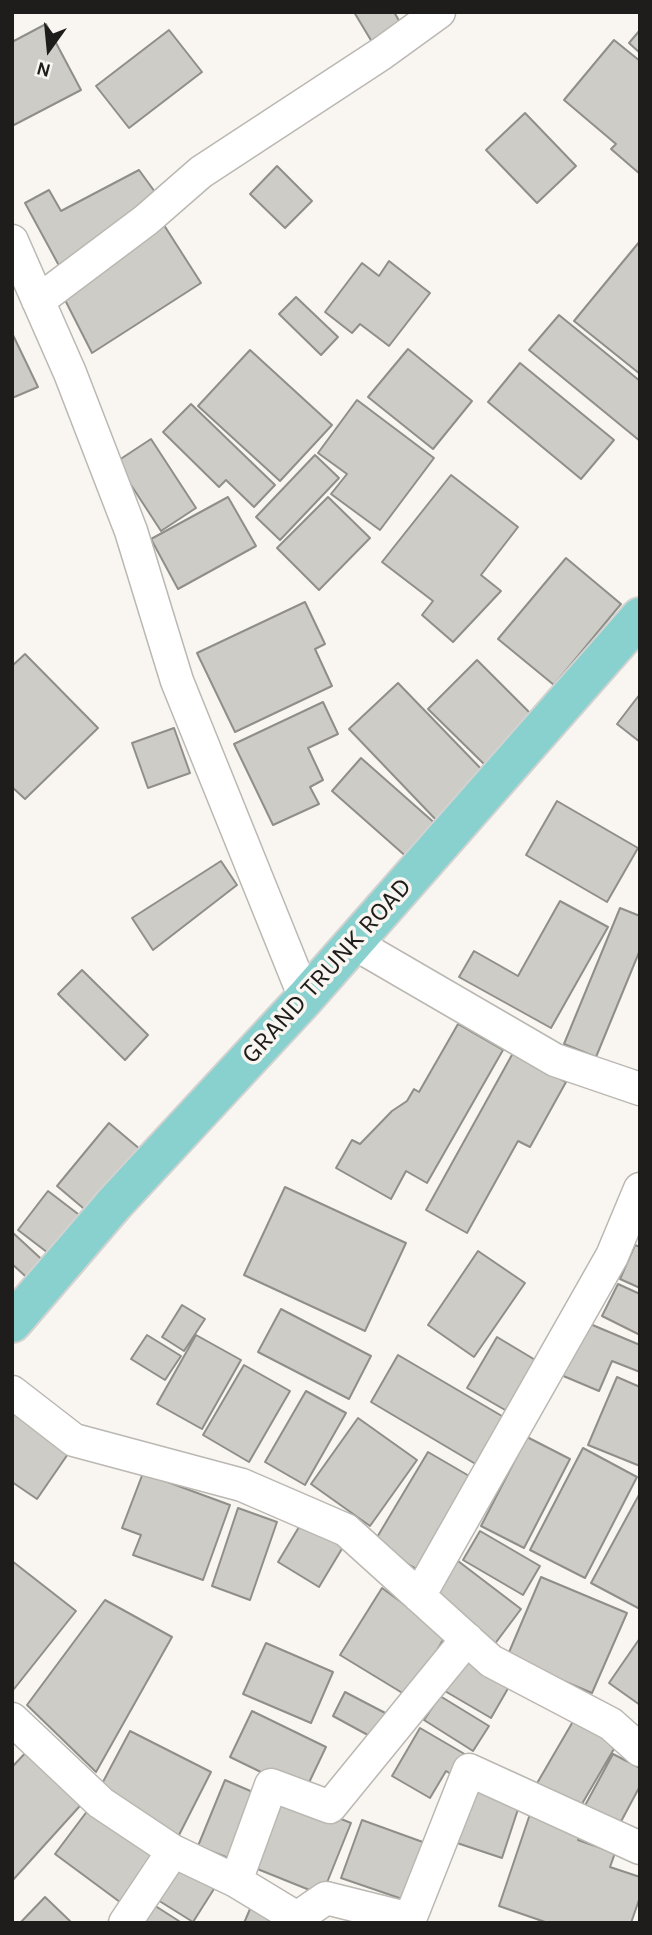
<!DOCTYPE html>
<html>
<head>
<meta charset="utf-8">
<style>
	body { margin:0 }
	#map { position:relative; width:652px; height:1935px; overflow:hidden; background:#f9f6f1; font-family:Karla,sans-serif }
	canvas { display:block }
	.frame { position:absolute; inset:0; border:14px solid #1e1d1b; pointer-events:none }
	.north { position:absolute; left:14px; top:14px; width:70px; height:70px; -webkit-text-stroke:5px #f9f6f1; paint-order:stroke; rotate:195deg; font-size:19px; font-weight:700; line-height:28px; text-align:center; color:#1e1d1b }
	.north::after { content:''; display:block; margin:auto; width:24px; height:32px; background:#1e1d1b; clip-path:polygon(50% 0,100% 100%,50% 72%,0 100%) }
</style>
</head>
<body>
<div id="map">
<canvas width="652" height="1935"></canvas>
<div class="frame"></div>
<div class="north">N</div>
</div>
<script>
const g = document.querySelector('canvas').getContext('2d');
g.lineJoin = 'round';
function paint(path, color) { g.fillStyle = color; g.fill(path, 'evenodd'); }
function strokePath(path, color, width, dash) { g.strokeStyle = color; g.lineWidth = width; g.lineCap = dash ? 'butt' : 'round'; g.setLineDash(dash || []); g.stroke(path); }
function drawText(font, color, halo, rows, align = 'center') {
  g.font = font + ' Karla,sans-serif'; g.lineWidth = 7; g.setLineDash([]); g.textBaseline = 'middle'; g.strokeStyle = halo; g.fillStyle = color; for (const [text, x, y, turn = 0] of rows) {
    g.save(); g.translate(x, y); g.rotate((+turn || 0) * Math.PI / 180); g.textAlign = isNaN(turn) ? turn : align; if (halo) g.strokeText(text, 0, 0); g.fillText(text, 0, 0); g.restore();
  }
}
const building = new Path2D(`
	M354 12H394L404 29 375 47Z
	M46 24 81 90 12 126V42Z
	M169 30 202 72 129 128 96 86Z
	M640 30V53L629 43Z
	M614 40 640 61V174L611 149 616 144 564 100Z
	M525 113 576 166 537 203 486 150Z
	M277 166 312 201 285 228 250 194Z
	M139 170 163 203 63 273 25 203 49 190 61 211Z
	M162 222 201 283 92 353 62 294Z
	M640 241V374L574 321Z
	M389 261 430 293 389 346 360 324 352 333 325 312 362 263 379 276Z
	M296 297 338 337 321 355 279 314Z
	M559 315 640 381V441L529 350Z
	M12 333 38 387 12 398Z
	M408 349 472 401 433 449 368 397Z
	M250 350 332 425 280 481 198 406Z
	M520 363 614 440 581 479 488 402Z
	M357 400 434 458 380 530 331 494 347 474 318 453Z
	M191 404 275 485 254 507 226 480 219 487 163 432Z
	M151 439 196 508 161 531 116 462Z
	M315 455 339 478 280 540 256 517Z
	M451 475 518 527 481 575 501 591 453 642 422 615 433 601 382 562Z
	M228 497 256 546 178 589 151 539Z
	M328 497 370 538 319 590 277 548Z
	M566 558 621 604 554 685 498 639Z
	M305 602 325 644 315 649 332 686 235 732 197 653Z
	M25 654 98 728 25 799 12 787V666Z
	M477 660 534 717 485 765 428 709Z
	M398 683 488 776 439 823 349 729Z
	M640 694V742L617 724Z
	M323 702 338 734 308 748 323 780 310 787 319 804 273 825 234 744Z
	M174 728 190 773 148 788 132 743Z
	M361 758 438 826 409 859 332 791Z
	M557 801 638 848 607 902 526 855Z
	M221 861 237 885 153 950 132 918Z
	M560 901 608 927 551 1028 459 977 474 951 518 976Z
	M620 908 640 916V950L596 1057 564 1044Z
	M82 970 148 1035 125 1060 58 994Z
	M458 1024 503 1050 427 1183 406 1171 391 1199 336 1168 352 1140 360 1144 392 1111 407 1101 414 1089 419 1092Z
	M513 1053 566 1082 530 1147 518 1141 467 1233 426 1210Z
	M109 1123 141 1150 89 1213 57 1186Z
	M285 1187 406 1243 365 1331 244 1275Z
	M48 1191 82 1217 52 1256 18 1230Z
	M12 1232 50 1267 34 1284 12 1264Z
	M635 1245 640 1247V1288L620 1279Z
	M478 1251 525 1283 474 1357 428 1325Z
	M618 1284 640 1294V1335L602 1316Z
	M182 1305 205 1319 184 1351 162 1337Z
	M281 1309 371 1356 349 1399 258 1352Z
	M583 1321 640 1345V1372L612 1361 599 1391 561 1375Z
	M147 1335 181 1356 165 1380 131 1359Z
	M196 1335 241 1360 202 1429 157 1404Z
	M497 1337 542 1364 512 1414 467 1388Z
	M398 1355 507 1419 479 1466 371 1402Z
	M244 1365 290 1391 249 1462 203 1435Z
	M617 1377 640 1387V1466L588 1445Z
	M306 1391 346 1413 305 1485 265 1462Z
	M12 1411 70 1451 37 1499 12 1482Z
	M358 1418 417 1460 370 1526 311 1484Z
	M527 1437 570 1459 524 1548 481 1526Z
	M583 1448 637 1477 585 1578 530 1550Z
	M428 1452 476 1480 422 1572 373 1544Z
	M143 1473 230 1505 203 1580 133 1555 141 1535 122 1528Z
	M640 1493V1609L591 1583Z
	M238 1508 277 1522 250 1600 212 1586Z
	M302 1522 343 1547 319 1587 278 1562Z
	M480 1531 540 1566 523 1595 463 1560Z
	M12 1561 76 1611 14 1689 12 1687Z
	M458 1561 521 1609 494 1645 430 1597Z
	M541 1577 627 1613 592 1693 507 1657Z
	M382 1588 446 1635 409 1697 340 1655Z
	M105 1600 172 1637 96 1772 27 1705Z
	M640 1638V1705L609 1683Z
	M266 1643 333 1672 311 1723 243 1694Z
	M457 1653 510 1685 491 1718 438 1687Z
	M345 1692 391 1716 377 1740 333 1716Z
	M440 1696 489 1726 473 1751 424 1720Z
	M252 1711 326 1747 304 1793 230 1757Z
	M575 1718 618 1742 579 1809 536 1785Z
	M420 1728 468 1756 456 1777 446 1771 430 1798 392 1776Z
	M130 1731 211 1772 178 1837 96 1795Z
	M32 1746 88 1797 12 1881V1767Z
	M613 1754 640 1768V1786L617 1829 582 1811Z
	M225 1780 262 1796 236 1861 198 1846Z
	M467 1782 521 1800 502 1858 448 1840Z
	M274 1792 351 1823 322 1895 245 1864Z
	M91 1806 159 1857 124 1905 55 1854Z
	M531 1811 582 1828 578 1840 615 1853 610 1867 640 1877V1897L631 1923H548L499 1906Z
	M362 1820 431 1845 411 1902 341 1878Z
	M178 1856 219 1881 193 1922 153 1897Z
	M45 1897 72 1923H20Z
	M146 1900 182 1923H132Z
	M253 1902 303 1923H244Z`);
paint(building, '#ceccc6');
strokePath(building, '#908e89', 2);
const street = new Path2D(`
	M12 241 70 373 131 531 177 681 305 998
	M38 301 146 220 201 172 381 54 439 12
	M352 942 555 1060 640 1089
	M12 1392 74 1440 242 1485 346 1530 491 1661 611 1724 640 1750
	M419 1596 612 1256 640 1189
	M12 1719 101 1803 173 1851 125 1923
	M173 1851 236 1881 271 1785 330 1807 467 1639
	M236 1881 297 1918 326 1898 410 1919 469 1770 640 1848`);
const primary = new Path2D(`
	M12 1323 114 1204 305 998 640 617`);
strokePath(street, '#bbb8b3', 35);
strokePath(primary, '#d2d2d1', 42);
strokePath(street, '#fff', 32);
strokePath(primary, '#88d1cf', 38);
drawText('26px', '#1e1d1b', '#f9f6f1', [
	["GRAND TRUNK ROAD",327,971,-48]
]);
</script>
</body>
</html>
